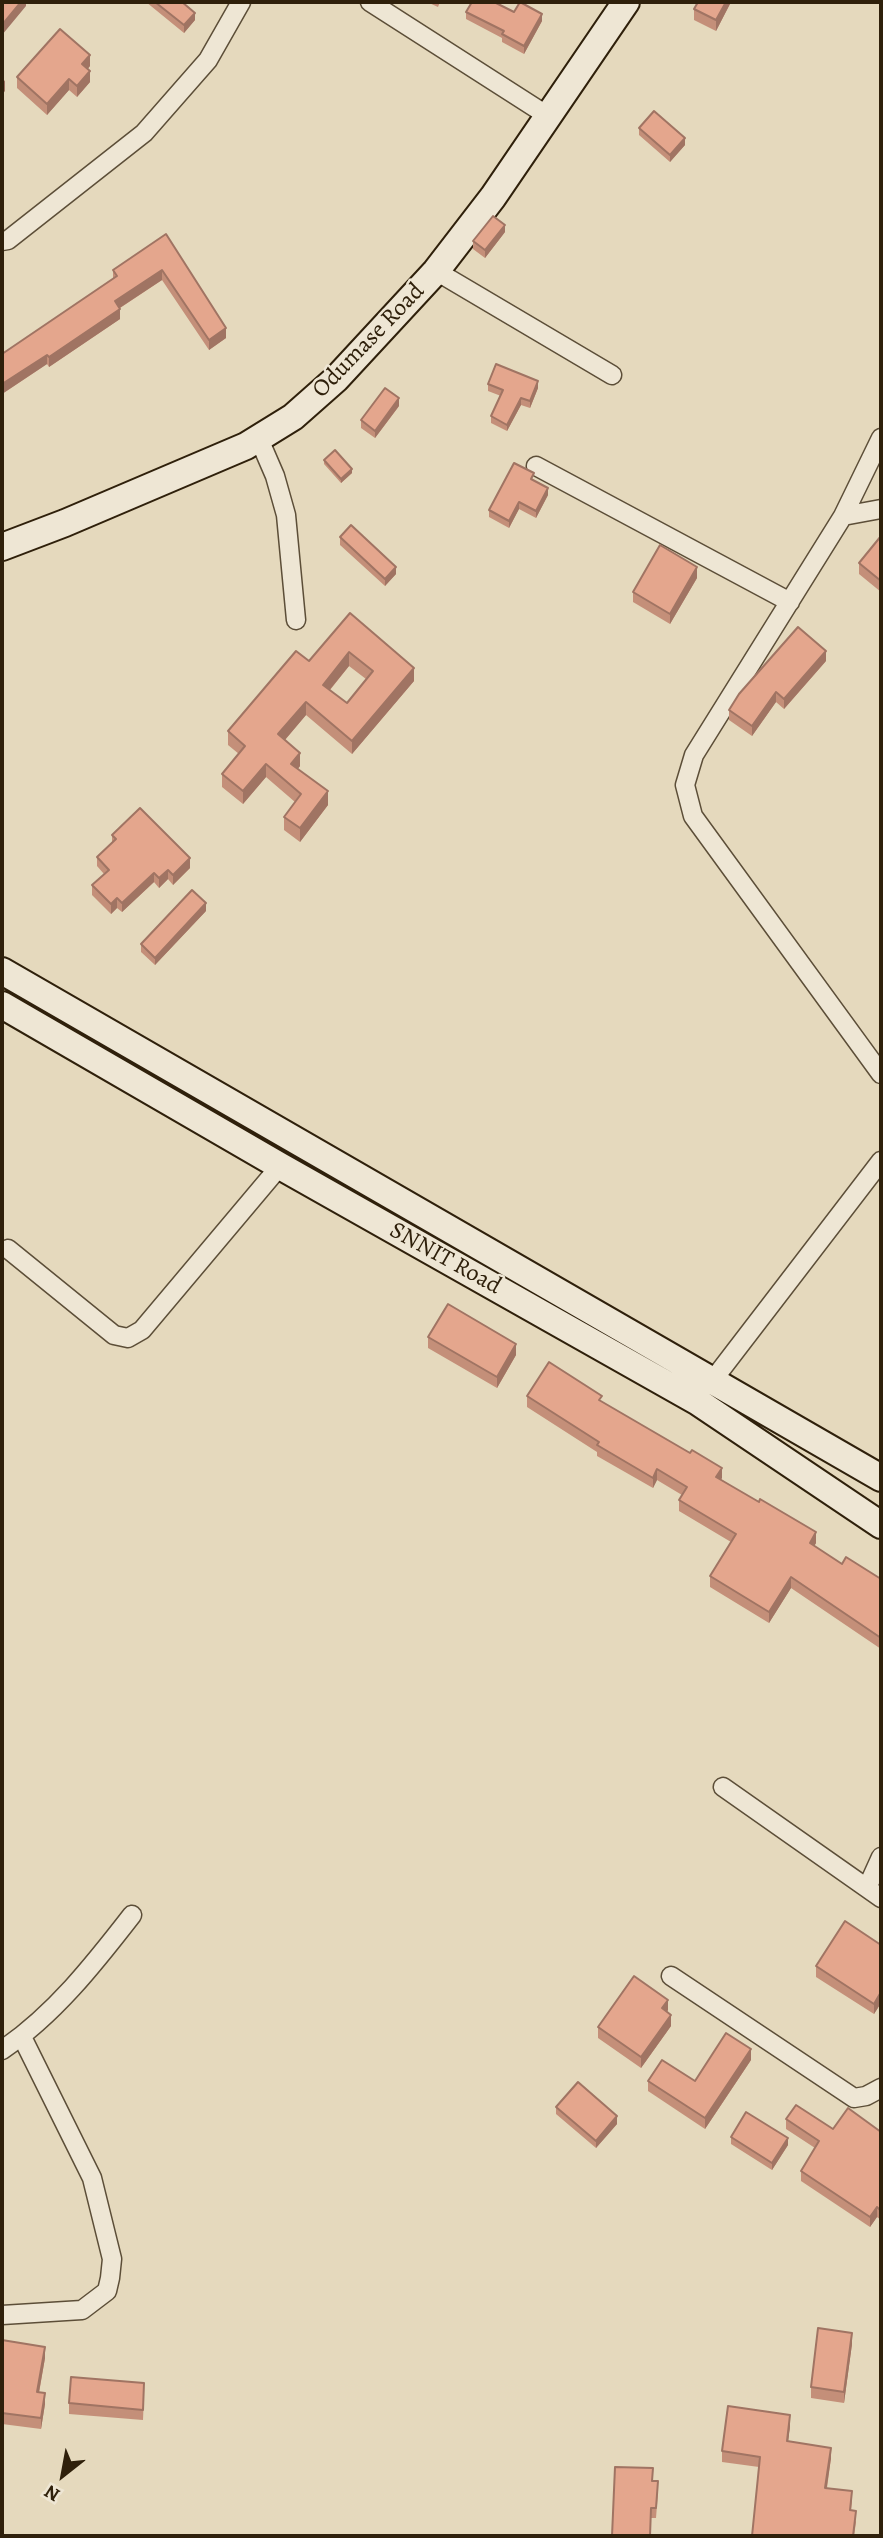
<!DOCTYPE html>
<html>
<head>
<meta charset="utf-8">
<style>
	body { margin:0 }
	#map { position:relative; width:883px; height:2538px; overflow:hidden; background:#e5d9bd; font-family:Alegreya,serif }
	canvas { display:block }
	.frame { position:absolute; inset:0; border:4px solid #2f200b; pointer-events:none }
	.north { position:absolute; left:28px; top:2440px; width:70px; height:70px; -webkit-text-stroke:5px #eee6d4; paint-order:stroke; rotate:211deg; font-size:19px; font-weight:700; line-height:28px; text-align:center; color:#2f200b }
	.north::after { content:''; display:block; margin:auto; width:24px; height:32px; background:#2f200b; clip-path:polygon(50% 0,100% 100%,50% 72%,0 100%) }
</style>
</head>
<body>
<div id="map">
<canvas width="883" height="2538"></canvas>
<div class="frame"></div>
<div class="north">N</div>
</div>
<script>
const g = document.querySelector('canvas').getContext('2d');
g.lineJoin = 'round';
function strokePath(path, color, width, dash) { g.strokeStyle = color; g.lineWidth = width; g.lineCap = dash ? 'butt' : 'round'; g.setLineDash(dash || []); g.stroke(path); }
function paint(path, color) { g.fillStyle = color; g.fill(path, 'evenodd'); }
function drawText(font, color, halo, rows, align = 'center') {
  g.font = font + ' Alegreya,serif'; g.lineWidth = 5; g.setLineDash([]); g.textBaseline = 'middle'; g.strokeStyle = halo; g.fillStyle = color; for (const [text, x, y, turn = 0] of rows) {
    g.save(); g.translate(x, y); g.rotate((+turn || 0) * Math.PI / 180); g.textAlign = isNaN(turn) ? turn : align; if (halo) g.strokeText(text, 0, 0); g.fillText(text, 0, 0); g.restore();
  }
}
const street = new Path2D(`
	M370 2 548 116
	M2 241 8 240 144 133 208 60 241 2
	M436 271 612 375
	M881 438 843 516 694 755 685 785 693 816 881 1074
	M259 439 275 476 286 515 296 620
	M536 466 790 602
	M843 516 881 509
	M8 1249 114 1335 128 1338 142 1330 280 1166
	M713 1380 881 1161
	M723 1787 881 1898
	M867 1888 881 1857
	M671 1976 854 2098 866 2096 881 2088
	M2 2050C54 2015 94 1964 132 1915
	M2 2315 82 2310 107 2291 110 2278 112 2259 92 2178 22 2037`);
const secondary = new Path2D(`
	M2 547 65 523 246 446 293 417 336 379 436 271 493 197 626 2
	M2 971 881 1478
	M2 1005 280 1166 698 1402 881 1525`);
strokePath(street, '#5c4e38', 21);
strokePath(secondary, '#2f200b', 30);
strokePath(street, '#eee6d4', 18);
strokePath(secondary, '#eee6d4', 26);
paint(new Path2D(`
	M146 2H182L195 20 184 33Z
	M427 2H440L438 7Z
	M698 2H731L716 31 694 20V9Z
	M466 12H514L542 21 524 54 502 42V38L466 19Z
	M90 66 88 69 90 82 77 97 69 90 47 115 17 88V77Z
	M639 128 685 145 670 162 639 135Z
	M505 232 485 258 473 249V241Z
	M166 234 226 338 209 350 162 280 120 308V319L49 367 47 364 2 394 113 279V270Z
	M488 384 538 388 530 408 521 405 507 431 491 423V416L501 396 488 391Z
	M399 406 375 438 361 428V420Z
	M324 460 352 473 341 483 324 464Z
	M534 481 548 495 536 518 519 509 509 528 489 517V510Z
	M881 536V592L859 574V563Z
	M340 537 396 574 385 586 340 545Z
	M697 578 670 624 633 602V592Z
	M350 613 414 681 352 754 306 715 285 740 300 766 298 769 328 805 300 842 284 830V817L295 802 266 777 243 804 222 787V774L239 754 228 745V731L309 661ZM349 666 366 679 347 703 330 690Z
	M826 661 784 709 776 702 752 736 729 720V710Z
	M112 835 190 868 173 885 168 879 159 888 154 882 122 912 117 908 111 914 92 895V885L104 874 97 866V857L112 842Z
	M206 911 155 965 141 952V944Z
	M428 1337 516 1355 497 1388 428 1348Z
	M527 1396 602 1402 722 1478 721 1479 816 1543 814 1546 842 1564 881 1579V1649L791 1588 769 1623 710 1587V1576L731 1542 679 1511V1500L682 1495 657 1480 653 1488 597 1456V1452L527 1407Z
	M881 1945V2003L874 2014 816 1977V1966Z
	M668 2010 667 2012 671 2026 641 2068 598 2038V2027Z
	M751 2060 705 2129 648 2091V2081H695Z
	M556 2107 617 2124 596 2148 556 2114Z
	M786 2119 833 2129 881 2132V2220L877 2217 870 2227 801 2181V2171L815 2148 786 2129Z
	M731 2137 788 2145 772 2170 731 2144Z
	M2 2340 45 2358 39 2393 45 2404 41 2429 2 2424Z
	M852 2344 844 2403 811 2398V2387Z
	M144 2394 143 2420 69 2414V2403Z
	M790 2426 788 2441 831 2458 827 2488 852 2501 851 2511 856 2522 854 2536H752L759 2467 722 2462V2451Z
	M658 2492 656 2518H651L650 2536H612Z`), '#c48f79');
paint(new Path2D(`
	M21 2H26V6L2 35V25Z
	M726 2H731L716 31V20Z
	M195 13V20L184 33V25Z
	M542 14V21L524 54V46Z
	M90 55V66L82 75V64Z
	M90 71V82L77 97V86Z
	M69 79V90L47 115V104Z
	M5 80V91L2 95V84Z
	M685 138V145L670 162V155Z
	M505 225V232L485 258V250Z
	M162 270V280L115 311V301Z
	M120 309V319L49 367V357Z
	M226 328V338L209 350V340Z
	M47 355V364L2 394V384Z
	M538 381V388L530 408V401Z
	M399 398V406L375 438V431Z
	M521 398V405L507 431V425Z
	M352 469V473L341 483V479Z
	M548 488V495L536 518V511Z
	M519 502V509L509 528V521Z
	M396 567V574L385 586V579Z
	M697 567V578L670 624V614Z
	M826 651V661L784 709V699Z
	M349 652V666L323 698V685Z
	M414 668V681L352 754V741Z
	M776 692V702L752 736V726Z
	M306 702V715L278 748V734Z
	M300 753V766L291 777V764Z
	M266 764V777L243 804V791Z
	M328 791V805L300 842V828Z
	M190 858V868L173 885V875Z
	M168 870V879L159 888V878Z
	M154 873V882L122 912V903Z
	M117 898V908L111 914V904Z
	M206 903V911L155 965V958Z
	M516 1344V1355L497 1388V1377Z
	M722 1468V1478L716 1487V1477Z
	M657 1469V1480L653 1488V1478Z
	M816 1532V1543L810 1554V1543Z
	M791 1577V1588L769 1623V1612Z
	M881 1992V2003L874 2014V2004Z
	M668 2000V2010L662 2019V2008Z
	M671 2015V2026L641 2068V2057Z
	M751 2049V2060L705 2129V2118Z
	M617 2116V2124L596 2148V2141Z
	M788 2138V2145L772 2170V2163Z
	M877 2207V2217L870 2227V2217Z
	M852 2333V2344L844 2403V2392Z
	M45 2347V2358L37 2403V2392Z
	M45 2393V2404L41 2429V2418Z
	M790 2415V2426L787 2451V2441Z
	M831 2448V2458L825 2499V2488Z`), '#a07463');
const building = new Path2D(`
	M2 2H21L2 25Z
	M155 2H182L195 13 184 25Z
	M472 2H494L514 12 520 2 542 14 524 46 502 34 504 31 466 12Z
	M698 2H726L716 20 694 9Z
	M60 29 90 55 82 64 90 71 77 86 69 79 47 104 17 77Z
	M654 111 685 138 670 155 639 128Z
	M493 216 505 225 485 250 473 241Z
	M166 234 226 328 209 340 162 270 115 301 120 309 49 357 47 355 2 384V354L117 276 113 270Z
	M496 364 538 381 530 401 521 398 507 425 491 416 503 390 488 384Z
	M385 388 399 398 375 431 361 420Z
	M335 450 352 469 341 479 324 460Z
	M514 463 534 473 531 479 548 488 536 511 519 502 509 521 489 510Z
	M351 525 396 567 385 579 340 537Z
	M881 536V581L859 563Z
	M660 545 697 567 670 614 633 592Z
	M350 613 414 668 352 741 306 702 278 734 300 753 291 764 328 791 300 828 284 817 301 794 266 764 243 791 222 774 245 746 228 731 296 651 309 661ZM349 652 373 671 347 703 323 685Z
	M798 627 826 651 784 699 776 692 752 726 729 710 739 694Z
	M140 808 190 858 173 875 168 870 159 878 154 873 122 903 117 898 111 904 92 885 109 870 97 857 116 839 112 835Z
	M192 890 206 903 155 958 141 944Z
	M448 1304 516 1344 497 1377 428 1337Z
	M549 1362 602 1396 599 1400 690 1453 692 1450 722 1468 716 1477 759 1502 760 1499 816 1532 810 1543 842 1564 846 1557 881 1579V1638L791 1577 769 1612 710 1576 736 1534 679 1500 687 1487 657 1469 653 1478 597 1445 599 1442 527 1396Z
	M845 1921 881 1945V1992L874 2004 816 1966Z
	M634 1976 668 2000 662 2008 671 2015 641 2057 598 2027Z
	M726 2033 751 2049 705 2118 648 2081 662 2060 695 2081Z
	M578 2082 617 2116 596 2141 556 2107Z
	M796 2105 833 2129 848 2108 881 2132V2211L877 2207 870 2217 801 2171 819 2141 786 2119Z
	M746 2112 788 2138 772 2163 731 2137Z
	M818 2328 852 2333 844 2392 811 2387Z
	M2 2340 45 2347 37 2392 45 2393 41 2418 2 2413Z
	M71 2377 144 2383 143 2410 69 2403Z
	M728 2406 790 2415 787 2441 831 2448 825 2488 852 2491 850 2510 856 2511 853 2536H752L760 2457 722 2451Z
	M615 2467 653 2468 652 2481H658L656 2508H651L650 2536H612Z`);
paint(building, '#e4a68d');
strokePath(building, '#a07463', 2);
drawText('24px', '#2f200b', '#eee6d4', [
	["Odumase Road",369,341,-46],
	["SNNIT Road",445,1259,29]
]);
</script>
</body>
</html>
